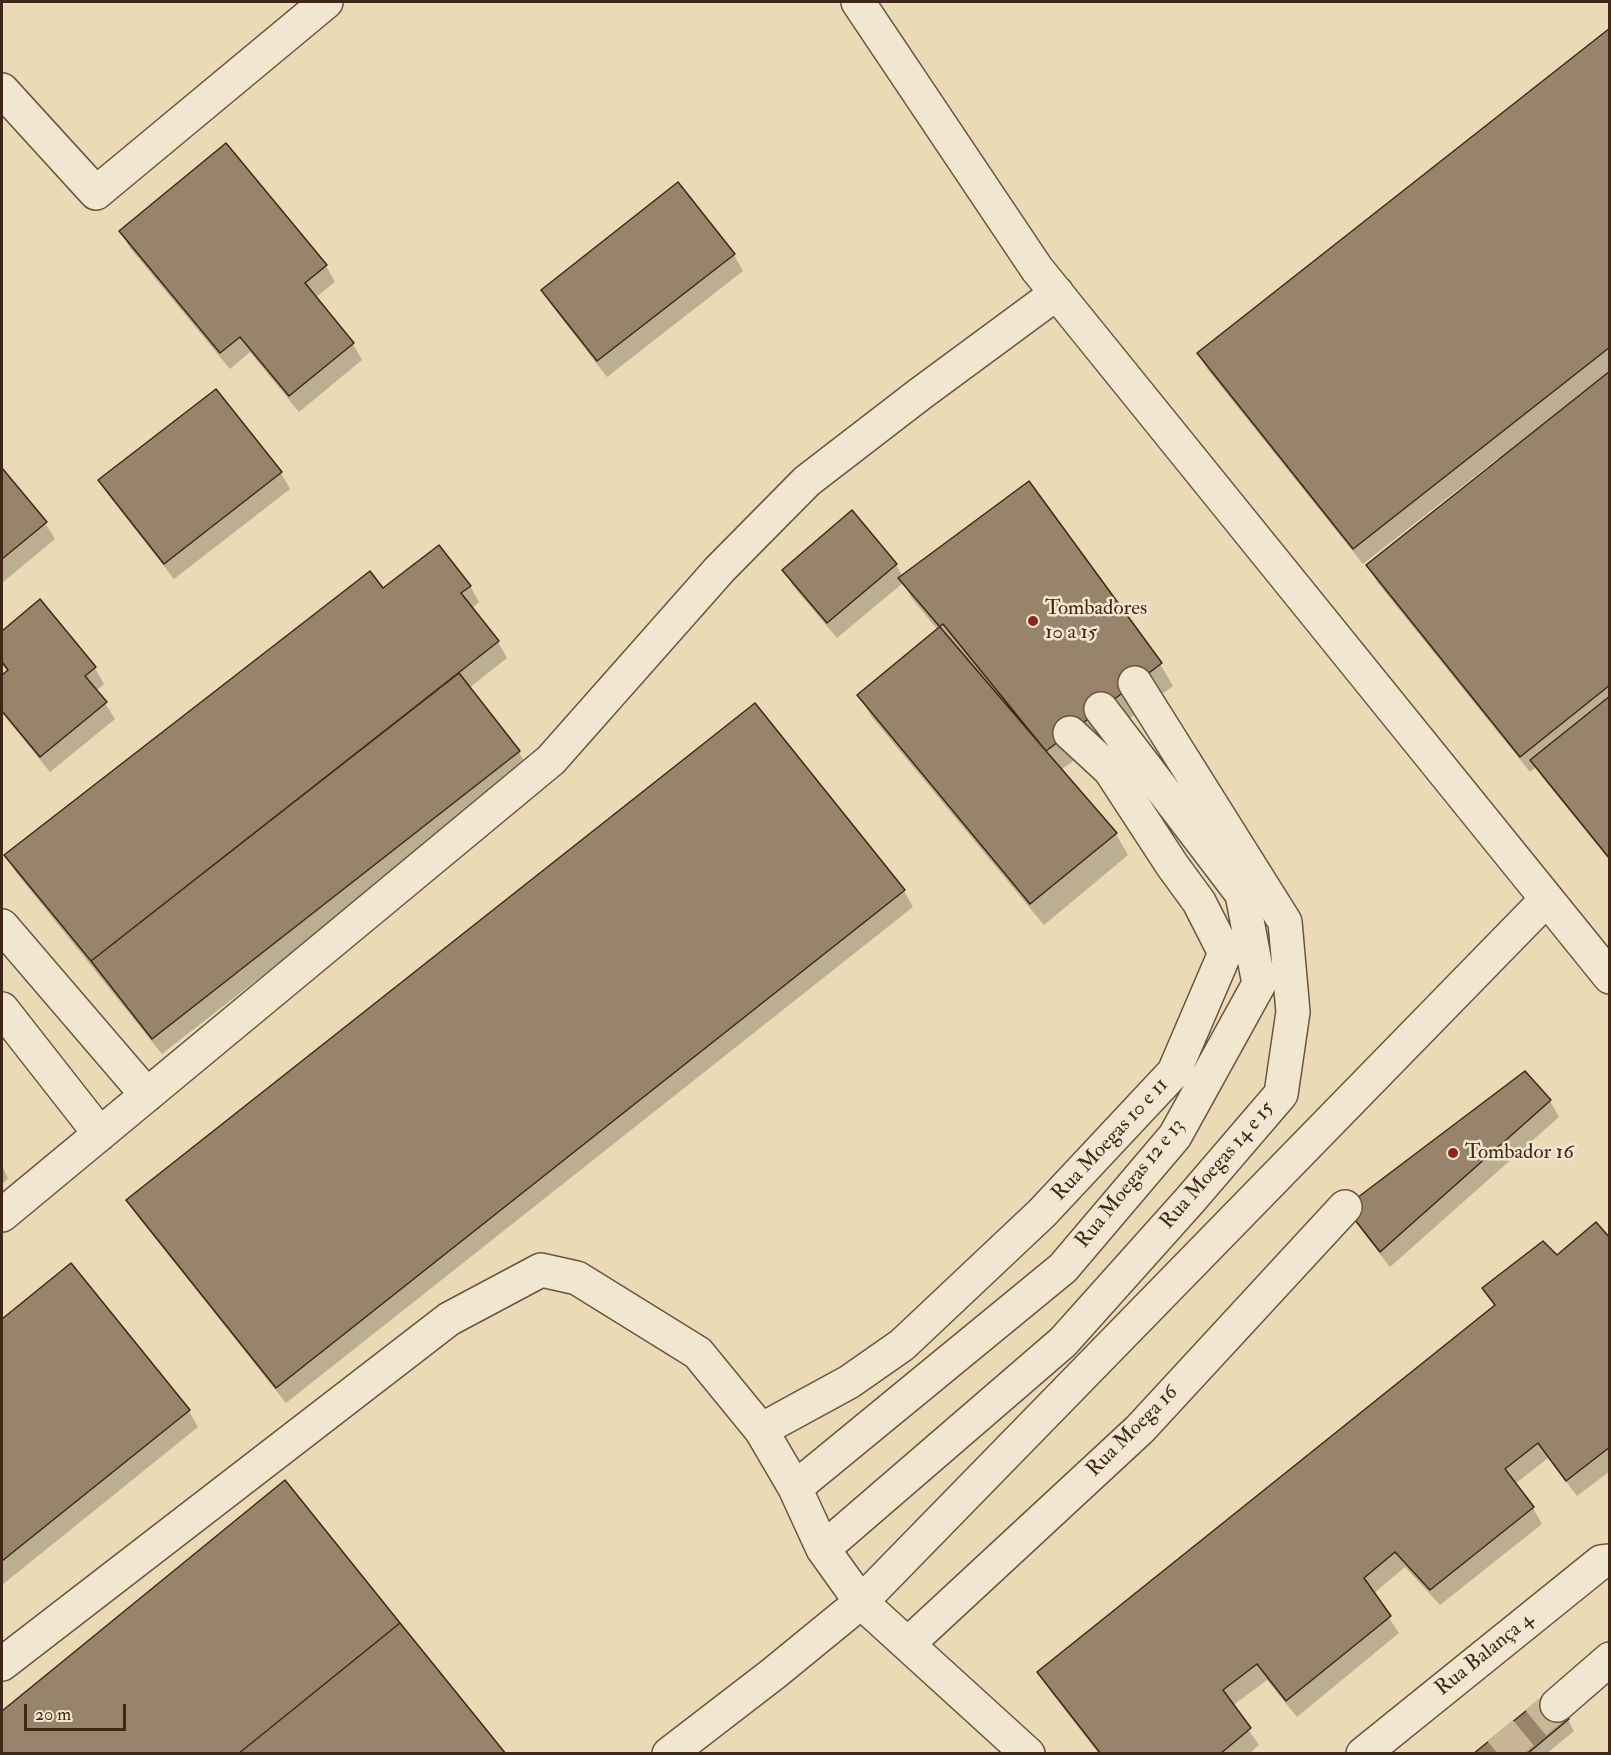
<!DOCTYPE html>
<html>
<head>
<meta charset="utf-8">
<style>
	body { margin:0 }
	#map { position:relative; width:1611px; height:1755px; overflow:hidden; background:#eadab6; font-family:"IM FELL Double Pica",serif }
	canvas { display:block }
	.frame { position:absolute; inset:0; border:3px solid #402718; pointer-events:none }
	.scale { position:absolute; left:24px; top:1704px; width:102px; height:27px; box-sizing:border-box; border:3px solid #402718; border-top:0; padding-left:8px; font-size:18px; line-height:21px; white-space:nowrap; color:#402718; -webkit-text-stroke:4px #f1e7d0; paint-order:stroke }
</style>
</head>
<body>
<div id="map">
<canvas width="1611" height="1755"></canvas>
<div class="frame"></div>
<div class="scale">20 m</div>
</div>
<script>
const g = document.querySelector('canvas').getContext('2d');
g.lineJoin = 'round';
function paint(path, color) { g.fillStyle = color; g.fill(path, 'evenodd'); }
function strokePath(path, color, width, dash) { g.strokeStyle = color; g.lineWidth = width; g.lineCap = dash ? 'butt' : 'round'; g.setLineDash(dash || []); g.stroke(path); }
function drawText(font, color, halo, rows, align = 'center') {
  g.font = font + ' "IM FELL Double Pica",serif'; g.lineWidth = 5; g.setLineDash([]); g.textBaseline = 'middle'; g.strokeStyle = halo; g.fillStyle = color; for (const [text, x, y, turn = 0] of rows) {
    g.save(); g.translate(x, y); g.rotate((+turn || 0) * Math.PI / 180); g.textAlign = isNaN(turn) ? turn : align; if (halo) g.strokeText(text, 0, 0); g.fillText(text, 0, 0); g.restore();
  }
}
paint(new Path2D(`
	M1610 30V861L1542 777 1536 767 1530 772 1377 582 1368 566 1499 461 1497 459 1363 564 1208 370 1199 354Z
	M121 232 326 266 335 282 315 298 353 344 362 360 299 412 250 352 230 369 130 248Z
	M734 255 743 271 607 377 552 306 543 290Z
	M2 470 45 523 55 539 2 583Z
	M281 473 290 489 174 579 109 496 100 480Z
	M1028 483 1160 664 1173 686 1061 770 1116 834 1128 855 1044 925 871 716 859 695 938 630 913 600 903 583 837 638 793 586 784 570 896 565 903 577Z
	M470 586 479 602 472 608 498 642 507 658 469 688 519 752 528 768 162 1054 15 871 6 855 383 590Z
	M40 601 95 668 104 684 96 691 105 703 115 719 50 772 2 713V677L8 672 2 665V633Z
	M904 891 913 907 286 1403 138 1217 128 1200Z
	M1525 1073 1550 1101 1559 1117 1390 1267 1356 1223 1347 1207Z
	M2 1166 8 1178 2 1184Z
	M1610 1240V1471L1577 1496 1548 1458 1515 1484 1533 1508 1542 1524 1440 1605 1405 1567 1373 1594 1399 1633 1297 1717 1267 1680 1232 1706 1259 1745 1249 1754H1099L1048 1688 1039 1672 1495 1307 1484 1288 1557 1257Z
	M71 1265 189 1411 198 1427 2 1585V1321Z
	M285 1482 504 1754H2V1713Z
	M1548 1695 1568 1720 1574 1731 1546 1754H1475Z`), '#0003');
const building = new Path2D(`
	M1610 28V347L1353 549 1197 353Z
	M226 143 327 265 305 283 354 343 289 396 240 337 220 353 119 231Z
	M678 182 735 254 597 361 541 290Z
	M1610 371V685L1520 757 1366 565Z
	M216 389 282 472 164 564 98 480Z
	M2 468 47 522 2 559Z
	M1029 481 1162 663 1046 751 898 578Z
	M852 510 897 564 827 623 782 570Z
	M439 545 471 586 461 593 499 641 91 961 4 855 370 571 383 588Z
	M40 599 96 667 85 676 107 702 40 757 2 711V675L8 670 2 662V631Z
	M943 624 1046 751 1117 833 1030 904 857 695Z
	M459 673 520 751 152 1039 91 961Z
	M1610 696V859L1530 760Z
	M755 703 905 890 276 1388 126 1200Z
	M1525 1071 1551 1100 1380 1252 1345 1207Z
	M1596 1222 1610 1238V1447L1566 1481 1538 1443 1505 1469 1534 1507 1430 1590 1395 1552 1364 1578 1391 1616 1286 1701 1257 1664 1223 1690 1251 1728 1220 1754H1101L1037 1672 1495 1305 1482 1288 1543 1241 1557 1255Z
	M71 1263 190 1410 2 1561V1319Z
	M285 1480 400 1623 238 1754H2V1711Z
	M400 1623 506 1754H238Z
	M1548 1693 1569 1719 1527 1754H1473Z`);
paint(building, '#98846a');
strokePath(building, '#402718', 1.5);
strokePath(new Path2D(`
	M1498 1754 1557 1705`), '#c8b696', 33, [33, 16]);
const minor = new Path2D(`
	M858 2 1037 269 1610 977
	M2 90 96 193 326 2
	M2 926 147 1095
	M2 1009 100 1134
	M2 1215 551 760 720 569 807 481 920 394 1057 293
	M761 1430 849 1382 902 1345 1042 1213 1174 1072 1225 953 1199 902 1172 865 1110 770 1070 733
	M795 1488 1063 1268 1175 1136 1259 984 1242 894 1101 709
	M823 1549 1063 1342 1191 1199 1281 1094 1293 1012 1285 922 1135 683
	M908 1644 1140 1429 1345 1207
	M2 1664 449 1319 541 1270 577 1278 698 1353 761 1430 795 1488 823 1549 861 1602 1028 1754
	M1557 1705 1610 1659
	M669 1754 773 1674 861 1602 1547 899
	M1363 1754 1601 1562 1610 1561`);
strokePath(minor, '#6a5440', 36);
strokePath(minor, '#f1e7d0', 33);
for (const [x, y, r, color] of [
	[1033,621,6,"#8f2418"],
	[1453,1153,6,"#8f2418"]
]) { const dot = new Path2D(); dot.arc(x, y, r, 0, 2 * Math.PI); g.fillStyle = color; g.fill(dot); strokePath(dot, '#f1e7d0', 2); }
drawText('21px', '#402718', '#f1e7d0', [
	["Tombadores",1045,609],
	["10 a 15",1045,633],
	["Tombador 16",1465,1153]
], 'left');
drawText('21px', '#402718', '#f1e7d0', [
	["Rua Moegas 10 e 11",1111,1140,-47],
	["Rua Moegas 14 e 15",1218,1166,-49],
	["Rua Moegas 12 e 13",1131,1184,-51],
	["Rua Moega 16",1133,1432,-45],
	["Rua Balança 4",1485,1655,-39]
]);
</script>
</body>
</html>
